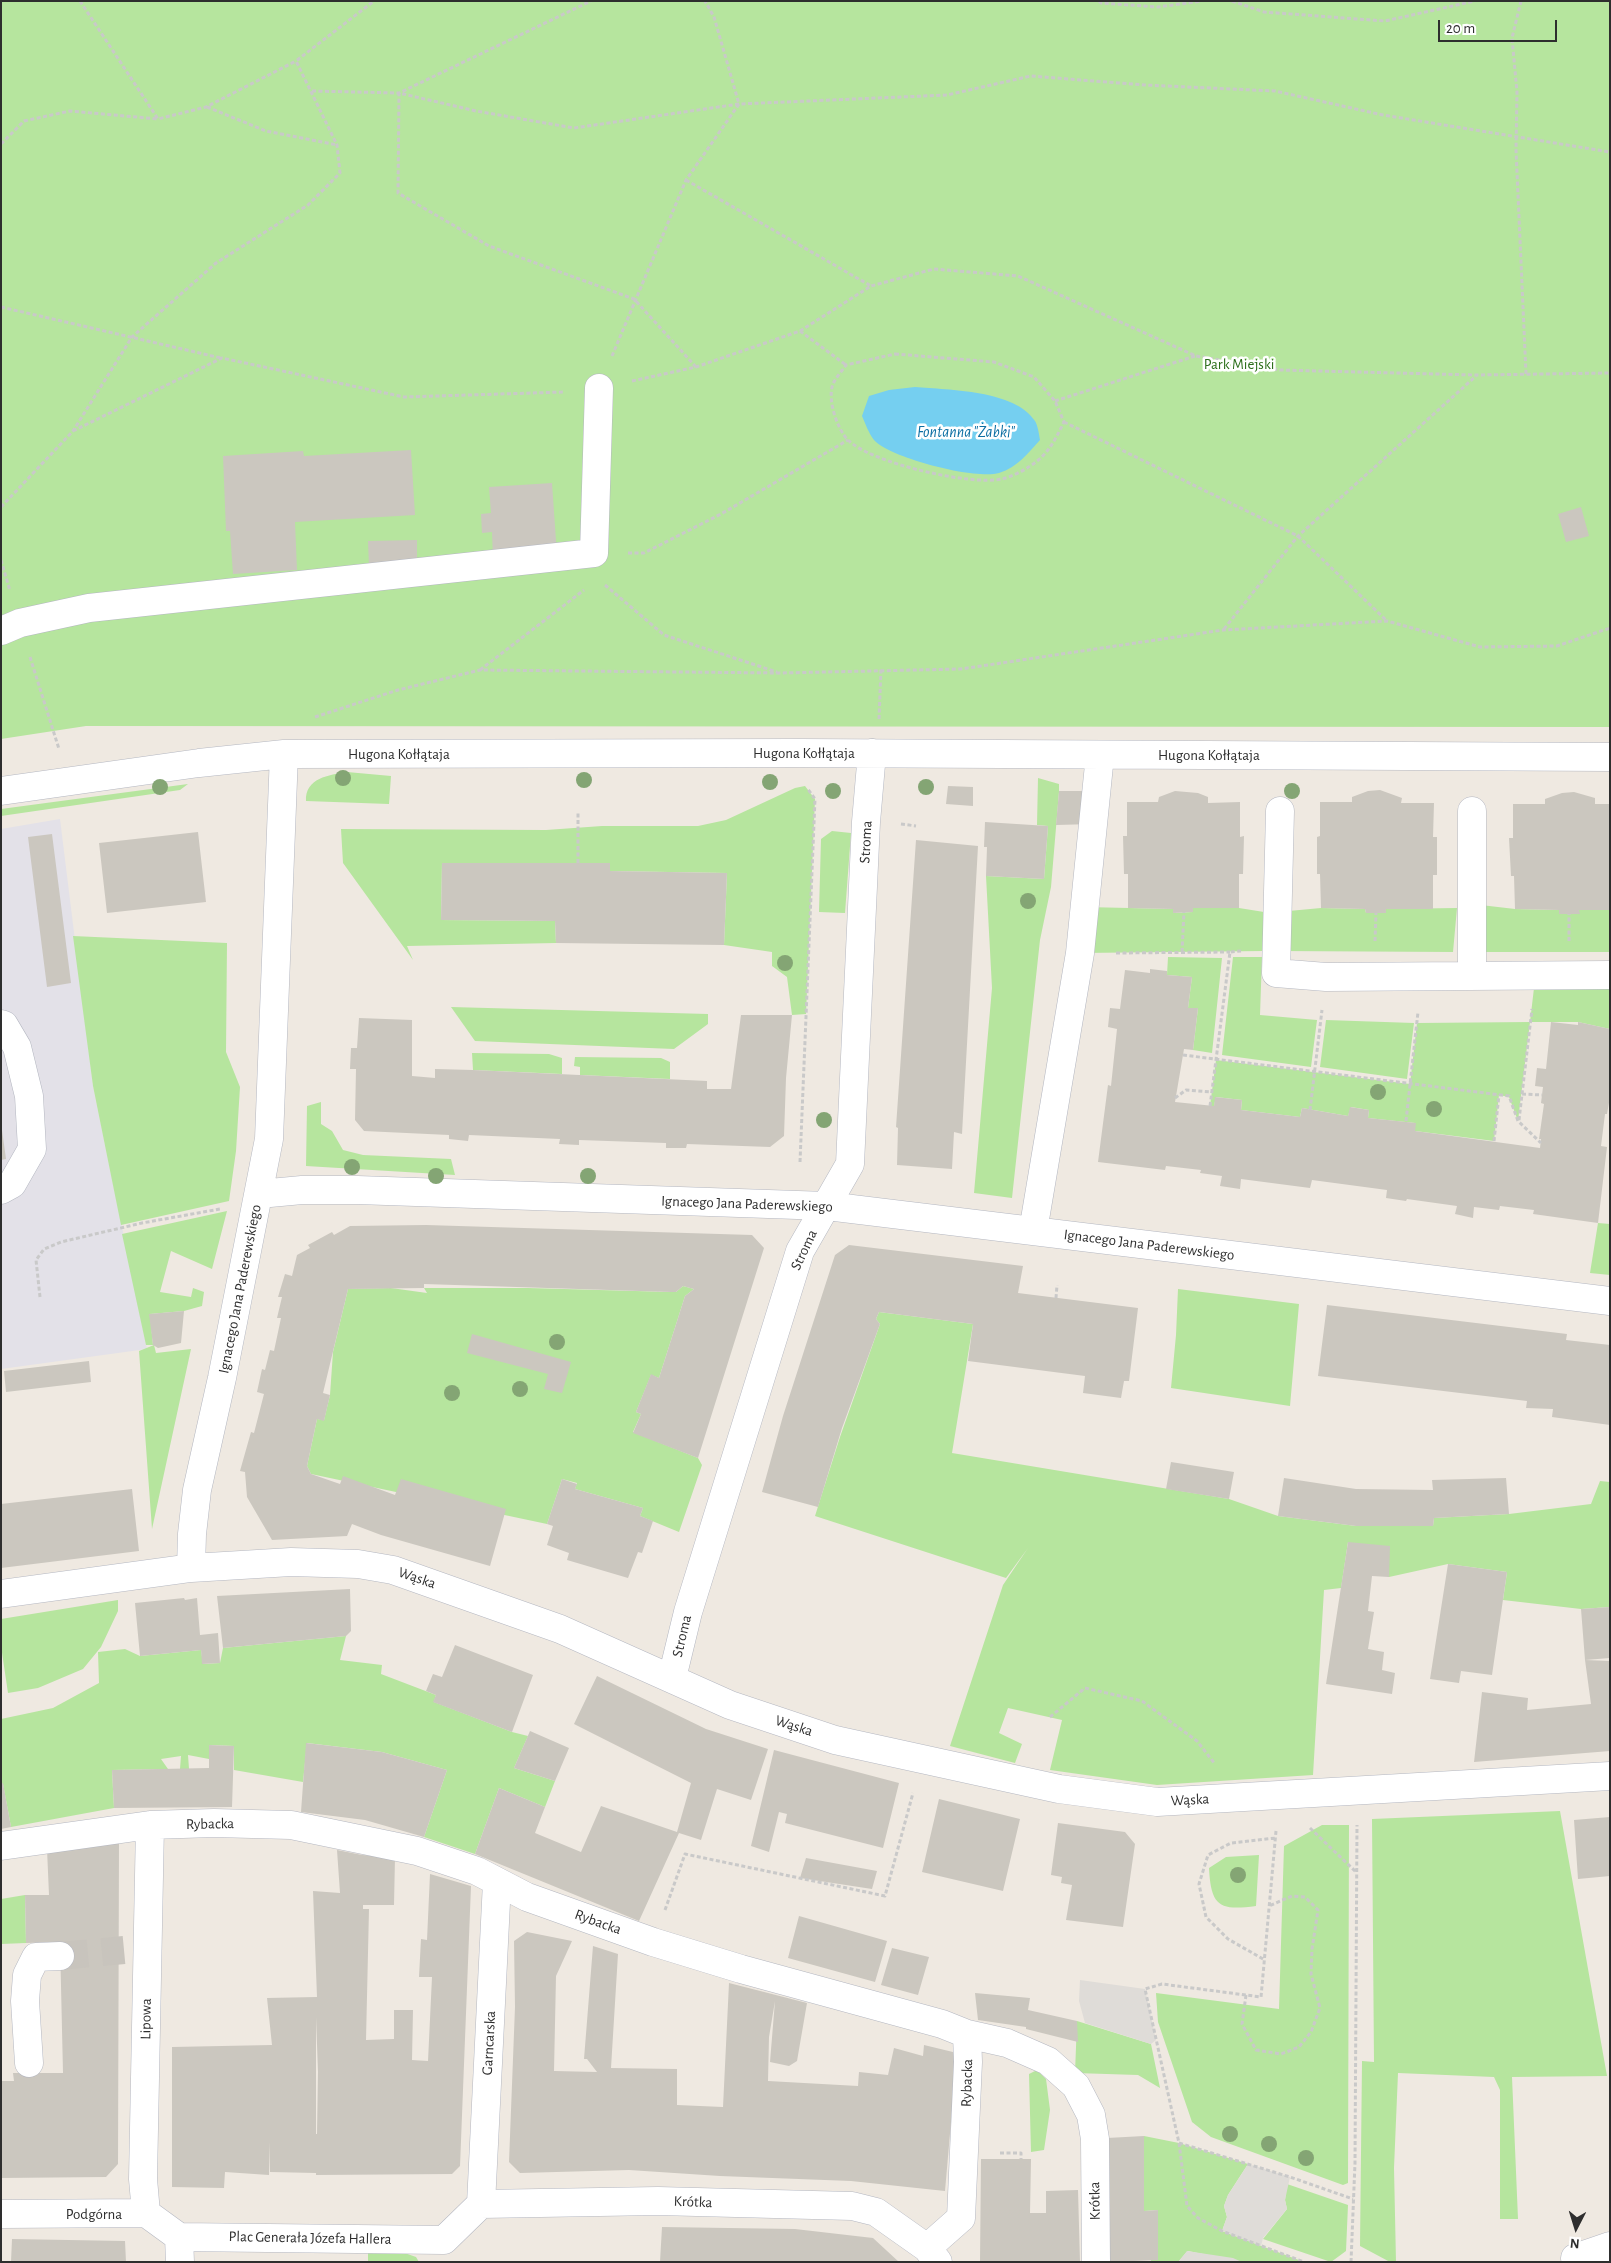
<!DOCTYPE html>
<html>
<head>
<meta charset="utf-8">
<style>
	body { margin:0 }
	#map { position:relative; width:1611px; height:2263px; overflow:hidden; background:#efe9e1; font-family:"Alegreya Sans",sans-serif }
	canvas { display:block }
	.frame { position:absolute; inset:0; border:2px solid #2e2e2e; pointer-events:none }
	.north { position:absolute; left:1551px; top:2203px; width:50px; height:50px; -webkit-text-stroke:4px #fff; paint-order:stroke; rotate:185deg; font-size:14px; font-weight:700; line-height:20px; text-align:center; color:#2e2e2e }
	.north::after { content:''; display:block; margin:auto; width:18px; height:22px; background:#2e2e2e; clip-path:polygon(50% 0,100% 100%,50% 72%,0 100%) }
	.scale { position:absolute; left:1438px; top:20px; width:119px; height:22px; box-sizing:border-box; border:2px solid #2e2e2e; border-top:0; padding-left:6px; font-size:15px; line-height:18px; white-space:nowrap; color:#2e2e2e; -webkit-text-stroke:4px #fff; paint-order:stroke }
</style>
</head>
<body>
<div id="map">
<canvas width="1611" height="2263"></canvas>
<div class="frame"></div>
<div class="north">N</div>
<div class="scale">20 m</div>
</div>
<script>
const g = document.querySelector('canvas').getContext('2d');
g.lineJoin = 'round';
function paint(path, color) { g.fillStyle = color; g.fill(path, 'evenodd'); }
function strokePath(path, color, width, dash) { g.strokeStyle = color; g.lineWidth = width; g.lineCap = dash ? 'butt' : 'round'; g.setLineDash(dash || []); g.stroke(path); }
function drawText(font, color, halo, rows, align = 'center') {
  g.font = font + ' "Alegreya Sans",sans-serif'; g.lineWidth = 5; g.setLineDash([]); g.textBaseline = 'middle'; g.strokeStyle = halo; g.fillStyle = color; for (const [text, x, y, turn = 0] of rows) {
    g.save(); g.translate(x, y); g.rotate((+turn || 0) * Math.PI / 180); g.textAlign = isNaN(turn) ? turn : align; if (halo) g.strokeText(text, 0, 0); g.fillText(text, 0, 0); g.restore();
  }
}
paint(new Path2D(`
	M60 819 93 1086 147 1349 1 1369V829Z`), '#e3e1e8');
paint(new Path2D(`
	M1 1H1610V727L86 726 1 739Z
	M347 772 391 776 389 804 306 801C305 778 329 775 347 772Z
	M1038 778 1059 784V792L1051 887 1040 940 1012 1198 974 1193 992 988 986 876 1044 879 1048 826 1037 825Z
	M188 784 180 790 1 816V809Z
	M805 786 815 799 806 1014 792 1015 787 977 772 966V952L724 945 727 873 610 871V863H442L441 920 555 921 556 943 407 946 413 960 343 863 341 829 546 830 602 826H698L726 820 795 788Z
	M832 831 851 833 845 913 819 912 821 839Z
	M1472 904 1515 909 1559 910 1560 914H1579V910H1610V952H1472Z
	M1085 907 1173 909V913L1193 912V908H1239L1264 912V951L1080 953Z
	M1321 908 1365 909 1366 913H1385L1386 909 1457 908 1453 952 1277 951 1278 912Z
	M73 936 227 943 226 1052 240 1087 236 1151 229 1201 121 1225 93 1086Z
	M1168 957 1222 958 1212 1053 1193 1050 1198 1008H1188L1192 977 1167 975Z
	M1233 957H1262L1260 1015 1317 1020 1311 1067 1222 1055Z
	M1534 988 1610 989V1029L1578 1022H1530L1518 1121 1509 1097 1499 1095 1494 1141 1415 1131V1123L1368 1118 1369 1110 1351 1107 1348 1116 1302 1108 1300 1117 1241 1110 1242 1100 1216 1097 1214 1106H1210L1216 1060 1410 1084 1417 1023 1530 1022Z
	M451 1007 708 1014V1024L674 1049 475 1041Z
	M1326 1020 1414 1023 1407 1079 1320 1067Z
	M472 1053 549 1054 562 1058V1074L473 1070Z
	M575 1057 661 1058 670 1062V1079L580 1075V1067L574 1066Z
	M321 1102V1124L332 1131 343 1150 363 1155 451 1159 455 1175 306 1166 307 1106Z
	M227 1211 212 1269 171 1251 160 1292 191 1297 193 1288 204 1292 202 1306 184 1311 150 1314 153 1345H146L122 1234Z
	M1598 1223 1610 1224V1275L1590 1273Z
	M683 1286 694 1289 685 1296 659 1378 651 1375 636 1412 641 1414 633 1432 698 1458 702 1465 679 1532 640 1516 643 1508 575 1489 577 1483 562 1479 547 1524 311 1474 307 1466 317 1419 324 1420 330 1395 333 1352 348 1289 391 1288 427 1293 424 1288H528L671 1292H676Z
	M1178 1289 1299 1304 1290 1406 1171 1388 1176 1335Z
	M879 1312 973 1324 952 1453 1229 1499 1278 1516 1356 1526H1433L1434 1518 1509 1514 1591 1504 1600 1481 1610 1482V1607L1581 1609 1503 1600 1507 1572 1448 1564 1389 1577 1348 1542 1341 1588 1324 1590 1313 1775 1157 1785 1050 1770 1062 1720 1008 1708 999 1733 1022 1744 1015 1763 950 1746 1003 1585 1028 1548 1006 1578 815 1516 840 1437 880 1324 876 1319Z
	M154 1345 156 1353 191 1349 152 1529 139 1351Z
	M118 1600V1611L101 1647 83 1669 38 1688 8 1693 1 1646V1619Z
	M346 1636 340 1660 382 1665 381 1674 436 1695 434 1702 512 1732 528 1736 514 1768 555 1781 545 1807 499 1788 475 1854 424 1837 447 1770 382 1752 307 1743 303 1782 234 1770V1746L209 1745V1759L188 1755 189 1769H180L181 1756 161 1759 168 1769 112 1770 114 1808 11 1827 3 1784H1V1719L53 1708 99 1683 98 1652 125 1649 140 1656 201 1650 203 1664 220 1663 223 1648Z
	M1560 1811 1607 2076 1512 2077 1518 2219H1500V2090L1494 2077 1398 2073 1394 2168 1396 2262H1390L1360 2246 1362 2061 1374 2062 1372 1819Z
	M1322 1825H1349L1348 2183 1343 2185 1211 2137 1192 2122 1158 2022 1156 1993 1279 2009 1284 1846Z
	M1259 1855 1256 1906C1219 1911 1211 1906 1209 1868L1226 1857Z
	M25 1895 26 1943 1 1944V1899Z
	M1077 2021 1151 2044 1160 2088 1138 2075 1075 2073Z
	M1037 2070 1046 2079 1050 2110 1044 2150 1031 2152 1029 2074Z
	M1144 2136 1179 2143 1248 2164 1228 2195 1224 2206 1227 2217 1222 2231 1304 2262H1242L1188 2251 1178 2262H1151V2260H1158V2210L1144 2211Z
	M1287 2184 1348 2205 1346 2251 1331 2262 1263 2239 1287 2209 1285 2200Z
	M374 2251H399L416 2257 419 2262H368V2253Z`), '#b6e59e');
paint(new Path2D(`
	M1080 1980 1145 1989 1156 2040 1151 2044 1085 2023 1079 2001Z
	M1248 2164 1290 2177 1285 2200 1287 2209 1263 2238 1261 2246 1222 2231 1227 2217 1224 2206 1228 2195Z
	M1187 2251 1233 2258 1242 2262H1178Z`), '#dfdcd8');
paint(new Path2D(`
	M915 387C949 390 1015 390 1035 421 1038 426 1039 434 1040 440 1027 454 1018 467 999 473 976 480 890 458 874 440 869 434 865 423 862 416L869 396 889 390Z`), '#75cff0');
paint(new Path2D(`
	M411 450 415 515 295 522 297 570 233 574 230 531H226L223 456 303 451 304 456Z
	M552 483 557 555 493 559 492 532 482 533 481 514 491 513 489 487Z
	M1581 507 1589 536 1566 542 1558 514Z
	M417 540V563L369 566 368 541Z
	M948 786 973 787V806L946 804Z
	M1380 790 1402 798 1401 803H1434L1433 837H1437V875H1433V909H1386V913H1366L1365 909 1321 908 1320 874H1317V837L1320 836V802H1352V797L1368 791Z
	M1059 791H1097L1093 824 1056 825Z
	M1175 791 1198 793 1208 797V803L1240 802V837L1244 836 1243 874H1239V908H1193V912L1173 913V909L1128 908V874H1124L1123 836H1127V802H1158L1159 797Z
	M1574 792 1595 798V804H1610V910H1579L1580 914H1559V910L1515 909 1514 876H1511L1509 838H1513V804H1545V799L1562 793Z
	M985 822 1048 826 1044 879 986 876 987 847H984Z
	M198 832 206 902 107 913 99 843Z
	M52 834 71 983 47 987 28 837Z
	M916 840 978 846 962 1134 954 1132 952 1169 897 1165 898 1128 896 1127Z
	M442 863H610V871L727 873 724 945 556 943 555 921 441 920Z
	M1150 969 1167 971V975L1192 977 1188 1008H1198L1193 1050 1184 1049 1175 1102 1214 1106 1215 1097 1242 1100 1241 1110 1300 1117 1302 1108 1348 1116 1350 1107 1369 1110 1368 1118 1416 1123 1415 1131 1540 1148 1541 1139H1539L1544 1104 1541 1103 1543 1087 1535 1086 1537 1068 1546 1069 1551 1022 1578 1025V1022L1610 1029V1097L1607 1114H1605L1601 1146 1607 1147 1598 1223 1533 1214 1534 1210 1500 1206 1499 1210 1474 1207 1473 1218 1455 1214 1457 1206 1407 1199 1406 1201 1386 1198 1387 1190 1312 1180 1310 1188 1241 1179 1240 1189 1220 1186 1222 1176 1200 1173 1201 1170 1166 1166 1165 1170 1098 1162 1108 1085 1111 1086 1117 1029 1108 1027 1110 1008 1120 1009 1125 970 1150 973Z
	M741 1015H792L786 1078 784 1136 770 1147 687 1144 686 1148H666V1143L579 1140V1145L559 1144 560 1139 469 1135 468 1141 449 1139V1135L364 1131 355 1120 356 1069H350L351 1048H357L359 1018 412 1020V1076L435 1078V1069L473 1070 707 1081V1089H731Z
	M2 1130 6 1159 1 1160V1131Z
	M426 1225 752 1235 764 1248 698 1458 633 1433 641 1414 636 1412 651 1374 659 1378 685 1296 694 1289 683 1286 676 1292H671L424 1284V1288L348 1289 323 1393 330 1395 324 1421 317 1419 307 1466 311 1474 340 1484 343 1476 395 1495 401 1479 506 1509 490 1566 381 1535 352 1524 347 1536 272 1540 247 1497 245 1472 240 1471 251 1432 254 1433 264 1394 257 1392 262 1369 265 1370 270 1350 274 1351 281 1318H277L282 1297H278L285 1274 292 1276 297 1255 310 1248 308 1245 332 1232 334 1235 350 1226Z
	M849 1245 1023 1266 1018 1293 1138 1308 1129 1381H1124L1121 1398 1083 1393 1085 1376 968 1361 973 1324 879 1312 876 1319 880 1324 842 1428 818 1507 762 1492 783 1416 835 1255Z
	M1327 1305 1567 1334 1566 1340 1610 1345V1425L1552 1417 1553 1409 1526 1408 1527 1401 1318 1376Z
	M184 1311 181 1343 158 1348 153 1345 149 1314Z
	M472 1334 571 1362 562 1393 544 1389 548 1374 467 1353Z
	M89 1361 91 1382 6 1392 4 1371Z
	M1171 1462 1234 1472 1229 1499 1166 1489Z
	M1284 1478 1356 1489 1433 1490 1432 1480 1506 1478 1509 1514 1434 1518 1433 1526H1356L1278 1516Z
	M562 1479 577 1484 575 1489 643 1508 640 1516 653 1521 642 1553 638 1552 628 1578 567 1560 569 1553 547 1545 553 1526 547 1524Z
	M132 1489 139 1551 1 1568V1504Z
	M1348 1542 1390 1546 1389 1577 1372 1576 1368 1611 1374 1612 1368 1649 1384 1652 1382 1670 1395 1673 1392 1694 1326 1684Z
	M1448 1564 1507 1572 1492 1675 1461 1671 1459 1683 1430 1679Z
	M350 1589 351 1631 346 1636 223 1648 217 1596Z
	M184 1598 185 1600 197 1598 200 1635 218 1633 220 1663 202 1664 201 1650 140 1656 135 1603Z
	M1610 1607V1658L1585 1660 1581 1609Z
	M455 1645 533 1675 512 1732 433 1702 436 1695 426 1691 433 1674 442 1677Z
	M1585 1660 1610 1661V1751L1474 1762 1482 1692 1528 1698 1527 1710 1591 1704Z
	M597 1676 706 1729 768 1749 751 1800 717 1789 701 1840 679 1833 639 1921 475 1854 499 1788 545 1807 535 1833 581 1852 601 1806 677 1832 691 1783 574 1724Z
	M530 1731 569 1748 555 1781 514 1768Z
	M306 1743 382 1752 447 1770 424 1837 365 1820 301 1812Z
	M209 1745 234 1746 232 1807 114 1808 112 1770 209 1768Z
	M774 1750 899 1783 883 1848 785 1823 787 1814 779 1812 769 1852 751 1846Z
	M3 1783 11 1827 1 1829V1784Z
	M939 1799 1020 1819 1003 1891 922 1872Z
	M1610 1817V1876L1578 1879 1574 1820Z
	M1058 1823 1125 1832 1135 1844 1123 1927 1066 1920 1072 1885 1061 1883 1062 1877 1051 1875Z
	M119 1843 118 2164 106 2177 1 2178V2081H14L13 2073H63L60 1942 26 1943 25 1895H49L47 1849Z
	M337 1850 362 1855 395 1857 394 1905H363V1909H369L366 2040 394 2039V2010H413L412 2060 428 2061 432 1977H419L421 1939 427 1940 430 1874 471 1886 460 2166 452 2174 316 2175V2173L270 2172V2142L269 2175 225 2172 224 2188 172 2187V2047L272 2045 267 1998 317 1997 313 1891 340 1893ZM316 2017 318 2072 317 2134H316Z
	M806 1858 877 1871 872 1889 800 1878Z
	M799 1916 887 1941 875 1982 788 1958Z
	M527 1932 572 1941 556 1976 554 2071 597 2072 587 2059H584L593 1946 618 1954 611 2068 677 2069V2105L723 2107 729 1983 807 2003 797 2061 789 2066 770 2062 775 2001 769 2037 768 2081 858 2086 859 2072 888 2075 894 2048 923 2056 924 2045 957 2053 945 2191 851 2181 720 2176 629 2170 520 2173 509 2162 515 2007 514 1941Z
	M892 1948 929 1957 918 1995 881 1985Z
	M975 1993 1030 1998 1028 2010 1077 2021 1078 2042 1026 2029V2027L978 2020Z
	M1144 2136V2211L1158 2210V2260L1110 2262 1107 2218V2138Z
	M981 2159H1031L1030 2213H1046V2191L1078 2190 1080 2262H980Z
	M662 2227 795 2229 873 2238 899 2262H660Z
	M12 2239 125 2241 126 2262H11Z`), '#cbc7bf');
strokePath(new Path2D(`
	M60 1956 124 1950`), '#c8c4bd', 28, [28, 14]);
const minor = new Path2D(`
	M1 631 20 623 89 608 594 553 599 388
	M1 791 199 763 284 754 799 753 1610 757
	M1280 811 1276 973 1326 977 1610 975
	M1472 976V811
	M1 1024 4 1025 17 1047 29 1096 32 1149 12 1184 1 1190
	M259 1194 302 1190H357L827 1206 1610 1301
	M1033 1231 1080 953 1100 755
	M191 1568 192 1534 197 1490 222 1378 269 1139 284 754
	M1 1594 191 1568 291 1562 358 1564 393 1570 560 1629 730 1705 835 1740 1059 1789 1157 1802 1610 1776
	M672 1678 688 1612 800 1251 850 1164 866 822 872 753
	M1 1846 150 1825 214 1823 291 1825 417 1851 477 1871 527 1897 653 1942 741 1969 942 2024 967 2034 968 2062 961 2218 927 2248
	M967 2034 1007 2043 1048 2061 1076 2086 1091 2115 1095 2139 1096 2262
	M29 2063 25 2001 27 1975 36 1957 60 1956
	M481 2204 497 1882
	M146 2213 143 2179 150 1825
	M1 2214 146 2213 179 2237
	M179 2237 444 2240
	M179 2237 180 2262
	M444 2240 481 2204 658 2201 852 2206 876 2212 927 2248 938 2262
	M1576 2262 1575 2258 1610 2246`);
strokePath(minor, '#b4b7c1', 29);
strokePath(new Path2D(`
	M80 1 158 119 206 107 296 61
	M1099 1 1101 3 1158 7 1202 1
	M1232 1 1264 12 1385 21 1475 1
	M1521 1 1512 38 1517 92 1516 150 1526 374
	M312 91 399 93 591 1
	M207 107 266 131 337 145
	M1 144 24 121 70 111 158 119
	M686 180 871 286
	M1 307 221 358
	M800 331 846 365
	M895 354 994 362 1034 377 1055 401 1064 422C1055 440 1048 455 1030 466 1023 471 1011 477 1002 479 971 486 871 463 848 440 837 429 827 399 833 384 836 377 842 371 846 365Z
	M612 356 686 180 739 104 714 17 705 1
	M696 367 634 299 489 246 398 193 399 93 476 111 574 128 739 104 947 95 1031 76 1145 85 1275 91 1383 115 1610 152
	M632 381 696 367 800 331 871 286 934 269 1018 276 1196 356 1280 370 1476 375 1610 373
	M1055 401 1195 356
	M1064 422 1298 536 1387 621
	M73 431 222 358 404 397 564 392
	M1 507 73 431 132 337 216 263 308 205 340 173 337 145 296 61 374 1
	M628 553H644L721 514 848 440
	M1 560 10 591
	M605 585 664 635 777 672
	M1224 629 1298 536 1476 376
	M30 657 59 749
	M480 670 584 590
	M315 717 398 690 480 670 780 673 961 669 1223 630 1387 621 1480 647 1557 646 1610 628
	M879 719 881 669
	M901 824 916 826
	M578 863V813
	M1375 941 1376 913
	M1569 941V914
	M1182 952 1184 912
	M1116 953 1230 952
	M1183 1055 1509 1096 1518 1121 1541 1143
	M1522 1094 1542 1095
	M1175 1098 1186 1090 1211 1092
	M1210 1106 1230 952 1241 951
	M1310 1110 1322 1010
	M1519 1120 1532 1009
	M1406 1121 1418 1012
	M1494 1141 1499 1095
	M800 1162 815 799 807 788
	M40 1297 36 1260 44 1249 61 1242 142 1223 220 1209
	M1056 1298 1057 1285
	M1050 1717 1085 1688 1142 1701 1197 1741 1215 1764
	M1310 1828 1356 1872
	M1276 1831 1261 1997 1162 1984 1145 1989 1179 2143 1187 2206 1198 2218 1222 2231 1304 2262
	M665 1910 685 1854 885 1896 913 1793
	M1263 1959 1228 1939 1206 1917 1199 1884 1208 1855 1231 1843 1276 1838
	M1246 1995 1242 2024 1256 2050 1281 2054 1299 2047 1311 2032 1320 2008 1311 1974 1312 1949 1318 1910 1305 1897 1292 1896 1269 1906
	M1179 2143 1290 2177 1353 2199
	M1000 2153H1021V2159
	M1351 2262 1355 2163 1357 1825`), '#c9c9c9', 3, [4, 2.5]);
strokePath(minor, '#fff', 28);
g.fillStyle = '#84a574';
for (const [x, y] of [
	[343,778],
	[584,780],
	[770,782],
	[160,787],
	[926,787],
	[833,791],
	[1292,791],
	[1028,901],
	[785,963],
	[1378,1092],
	[1434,1109],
	[824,1120],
	[352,1167],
	[436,1176],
	[588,1176],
	[557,1342],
	[520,1389],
	[452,1393],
	[1238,1875],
	[1230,2134],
	[1269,2144],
	[1306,2158]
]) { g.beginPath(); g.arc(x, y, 8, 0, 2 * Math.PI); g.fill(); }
drawText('15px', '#2c6e1b', '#fff', [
	["Park Miejski",1239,364]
]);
drawText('15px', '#2e2e2e', '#fff', [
	["Hugona Kołłątaja",804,753],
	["Hugona Kołłątaja",399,754],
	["Hugona Kołłątaja",1209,755],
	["Stroma",866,842,-87],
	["Ignacego Jana Paderewskiego",747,1204,2],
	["Ignacego Jana Paderewskiego",1149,1245,7],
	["Stroma",804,1250,-65],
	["Ignacego Jana Paderewskiego",240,1289,-79],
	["Wąska",417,1578,19],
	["Stroma",682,1636,-77],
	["Wąska",794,1726,18],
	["Wąska",1190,1800,-3],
	["Rybacka",210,1824,-1],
	["Rybacka",598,1922,20],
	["Lipowa",146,2019,-89],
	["Garncarska",489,2043,-87],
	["Rybacka",967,2083,-88],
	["Krótka",1095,2201,-91],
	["Krótka",693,2202,2],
	["Podgórna",94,2214],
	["Plac Generała Józefa Hallera",310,2238,1]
]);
drawText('italic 16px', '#0d6fa3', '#fff', [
	["Fontanna \"Żabki\"",966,432]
]);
</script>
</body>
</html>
